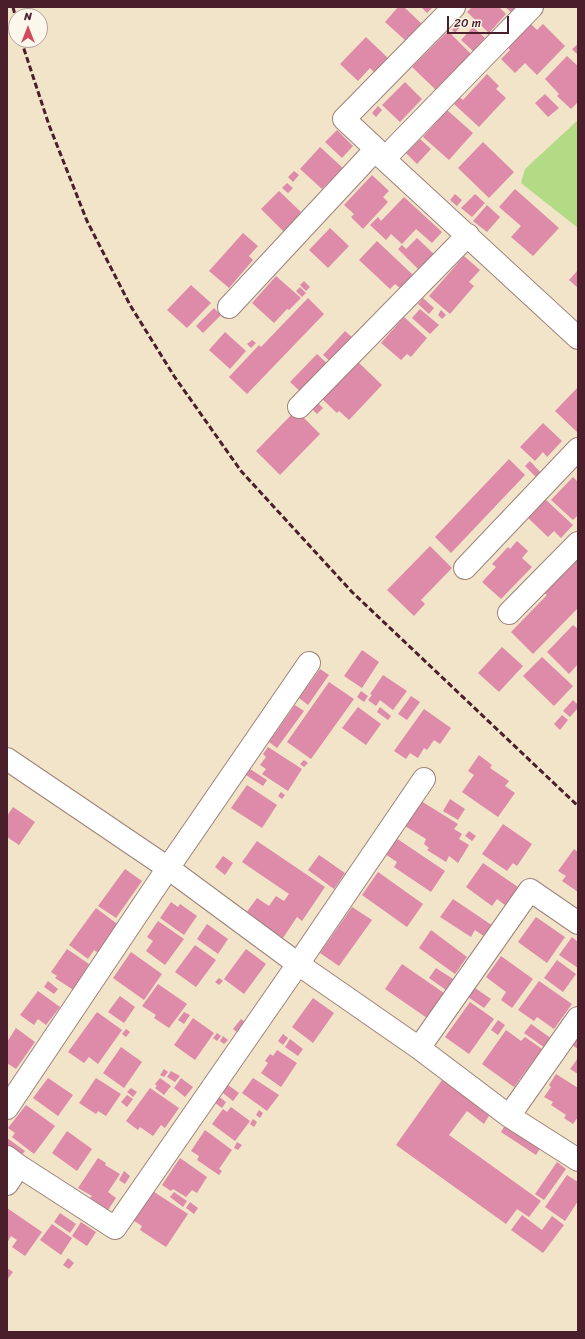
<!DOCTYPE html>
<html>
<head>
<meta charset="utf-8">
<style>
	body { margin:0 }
	#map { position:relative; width:585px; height:1339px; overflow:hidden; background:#f1e4c9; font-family:Sriracha,sans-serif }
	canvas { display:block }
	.frame { position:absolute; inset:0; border:8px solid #4a1f2b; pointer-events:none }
	.north { position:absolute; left:8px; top:8px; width:40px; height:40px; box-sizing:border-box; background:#fbf7ec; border:1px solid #b4a19f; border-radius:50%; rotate:0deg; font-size:11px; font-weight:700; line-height:16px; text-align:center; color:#4a1f2b }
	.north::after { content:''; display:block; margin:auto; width:14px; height:18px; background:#d1495b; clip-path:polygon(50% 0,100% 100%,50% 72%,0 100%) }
	.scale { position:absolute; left:447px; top:16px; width:62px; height:18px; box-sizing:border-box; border:2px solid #4a1f2b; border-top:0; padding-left:5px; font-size:12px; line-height:14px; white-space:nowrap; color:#4a1f2b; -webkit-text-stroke:3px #fbf7ec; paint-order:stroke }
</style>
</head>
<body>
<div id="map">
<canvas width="585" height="1339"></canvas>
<div class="frame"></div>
<div class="north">N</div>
<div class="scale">20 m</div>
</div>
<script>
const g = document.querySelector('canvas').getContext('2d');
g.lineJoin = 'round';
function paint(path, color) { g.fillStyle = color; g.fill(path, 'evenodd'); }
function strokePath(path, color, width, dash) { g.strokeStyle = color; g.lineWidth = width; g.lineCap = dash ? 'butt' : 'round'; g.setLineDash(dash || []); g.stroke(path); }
paint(new Path2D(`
	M578 120V228L521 183 525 169Z`), '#b3da84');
paint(new Path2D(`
	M398 7H404L422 24 406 41 385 22Z
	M421 7H433L427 13Z
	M472 7H499L506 14 489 33 467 12Z
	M505 7H516L511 12Z
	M530 23 537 30 543 24 565 46 537 75 525 63 515 73 501 59 510 50 507 46Z
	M456 25 459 28 455 33 452 30Z
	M473 27 485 38 473 51 461 40Z
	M448 31 472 55 437 91 412 67Z
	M366 37 390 60 376 74 370 68 358 81 340 64Z
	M578 44V55L572 49Z
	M567 56 578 66V102L571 109 557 96 559 94 545 79Z
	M487 74 499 86 496 89 506 98 479 127 454 104 459 97 463 100Z
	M405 82 422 99 400 122 382 105Z
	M545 94 559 108 548 117 535 103Z
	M378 106 382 110 376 117 372 113Z
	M447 110 473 133 449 160 423 137Z
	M337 130 353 146 342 158 325 142Z
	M420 139 431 149 417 164 406 153Z
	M483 142 514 172 489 198 458 168Z
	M320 147 343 168 322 189 300 169Z
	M294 171 299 175 293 182 288 177Z
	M372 175 389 191 383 197 388 202 363 229 351 217 354 214 344 205Z
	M287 183 293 188 288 193 282 188Z
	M515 189 559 228 533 256 511 237 521 226 499 207Z
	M279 191 302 213 284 232 261 209Z
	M455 194 462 200 457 206 450 200Z
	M475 194 485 203 472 217 461 208Z
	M404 197 442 232 432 243 416 229 402 244 391 234 386 240 370 225 378 217 381 221Z
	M487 205 500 217 487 232 473 221Z
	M330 228 349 246 328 268 309 250Z
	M243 233 258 246 249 256 253 260 229 288 209 271Z
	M417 238 436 256 421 272 398 249 402 245 406 249Z
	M377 241 413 275 400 288 395 284 390 289 359 260Z
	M464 256 480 270 469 282 474 286 450 314 429 296Z
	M578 270V288L569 280Z
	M276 276 301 298 289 310 287 309 274 323 252 303Z
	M304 281 310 287 306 291 300 285Z
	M191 285 211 303 187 328 167 310Z
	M300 287 306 293 302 297 296 291Z
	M308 298 324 314 247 394 229 377 259 345 261 347Z
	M423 298 434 308 429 314 418 304Z
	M214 308 221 315 203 333 196 326Z
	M420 309 439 325 430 334 412 318Z
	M441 310 446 315 442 319 438 315Z
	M404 317 427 338 411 357 407 354 401 360 381 343Z
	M345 331 354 339 332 363 323 355Z
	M225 332 246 351 230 369 209 350Z
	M252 340 256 343 251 348 247 344Z
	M317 354 331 367 304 395 290 382Z
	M357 361 382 385 349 420 339 411 337 413 322 399Z
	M578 387V431L577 432 555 411Z
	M317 402 323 408 317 414 311 408Z
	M296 410 320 434 280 475 256 451Z
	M543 423 562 441 547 457 543 452 535 461 520 447Z
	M509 459 525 475 451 553 435 537Z
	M530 461 543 475 538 479 525 466Z
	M573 477 578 482V515L573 520 551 500Z
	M545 499 573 525 561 538 554 531 548 537 527 517Z
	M517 541 528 551 522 558 532 567 501 599 482 582 496 567 492 564 508 547 510 549Z
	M430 546 452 568 421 600 425 604 414 616 387 590Z
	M578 556V608L533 654 511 632 547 595 543 592Z
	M573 625 578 629V664L569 674 547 652Z
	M502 647 523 666 499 692 478 673Z
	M362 650 379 662 362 688 344 676Z
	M542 657 573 686 554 706 523 676Z
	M320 669 329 675 308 705 299 698Z
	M383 675 407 691 393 710 380 700 376 706 368 700 372 695 370 694Z
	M329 682 354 699 311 759 287 742Z
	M361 691 368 696 364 702 357 697Z
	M411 696 420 702 407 720 398 714Z
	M573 700 578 705V708L570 717 563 711Z
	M295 705 304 711 277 748 269 742Z
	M358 707 381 724 366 745 342 728Z
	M380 707 391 716 388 720 377 712Z
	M424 709 451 728 440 744 434 740 427 750 424 748 418 758 410 753 406 759 394 751Z
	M562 715 568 720 560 730 554 724Z
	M268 747 302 769 288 791 262 774 266 769 260 765 266 757 263 754Z
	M479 755 492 765 490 768 509 781 505 786 515 793 498 817 462 792 474 775 468 771Z
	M304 760 308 763 304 767 300 764Z
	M250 769 267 780 263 786 246 775Z
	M247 785 277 805 262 828 231 808Z
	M281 792 285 795 282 799 278 796Z
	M450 799 465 809 458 820 443 811Z
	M421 801 458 824 454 829 462 834 459 839 469 845 458 863 449 856 446 862 427 850 429 848 424 844 426 839 405 826Z
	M13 807 35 822 19 845 7 837V816Z
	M503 824 532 844 517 866 513 863 507 871 482 854Z
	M469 831 476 836 472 841 465 836Z
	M393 836 445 871 431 892 394 867 397 862 382 852Z
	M257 841 325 887 302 921 297 917 283 938 246 913 257 898 269 906 276 896 284 901 289 894 242 862Z
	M574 849 578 852V892L562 881 566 876 558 871Z
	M319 855 345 873 334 889 308 870Z
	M223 856 233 863 225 875 215 867Z
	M483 863 518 887 505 905 497 899 492 906 466 887Z
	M125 869 142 881 116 918 98 906Z
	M378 872 423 904 407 927 362 895Z
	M453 899 493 926 485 937 475 930 471 937 440 917Z
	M171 902 178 907 180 904 197 916 184 935 160 918Z
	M352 907 372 920 339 966 320 953Z
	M96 908 120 926 100 954 94 950 88 959 69 945Z
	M536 917 565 937 547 963 518 942Z
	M158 921 184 939 165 965 146 951 153 941 147 937Z
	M207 924 228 939 218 954 197 939Z
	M431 930 467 957 455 974 419 948Z
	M572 937 578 942V968L559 955Z
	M195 945 216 960 196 987 175 972Z
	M67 949 89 964 83 974 88 978 78 993 55 978 57 976 51 972Z
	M246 949 266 964 244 994 224 979Z
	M131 952 162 974 144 1000 113 978Z
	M501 956 533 979 512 1008 501 1000 506 992 486 977Z
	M557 960 576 974 563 992 544 978Z
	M402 964 444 993 427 1018 385 989Z
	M436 968 453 979 446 990 429 978Z
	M219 978 223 981 219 985 215 982Z
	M48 981 58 989 54 994 44 987Z
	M539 981 572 1004 554 1029 537 1017 534 1021 518 1010Z
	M158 984 187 1004 169 1028 154 1018 156 1015 142 1006Z
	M475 988 491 999 484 1008 468 997Z
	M38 991 60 1007 46 1025 38 1019 34 1025 20 1015Z
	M120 996 135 1007 124 1023 108 1012Z
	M313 998 334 1013 313 1043 292 1027Z
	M470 1002 494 1019 469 1054 445 1037Z
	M97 1012 122 1030 98 1064 89 1057 84 1063 68 1052Z
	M184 1012 190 1015 184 1024 178 1020Z
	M193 1018 214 1033 195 1060 174 1045Z
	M241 1019 245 1022 237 1032 233 1029Z
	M498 1020 505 1025 498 1035 491 1030Z
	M531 1024 552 1039 545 1048 524 1033Z
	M16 1028 35 1042 16 1069 7 1063V1042Z
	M126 1029 130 1032 126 1037 122 1034Z
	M506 1030 521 1041 525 1037 542 1049 514 1087 482 1064Z
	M217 1033 221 1036 217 1041 213 1038Z
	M283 1034 288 1038 283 1045 278 1041Z
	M223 1036 228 1040 224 1044 220 1041Z
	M578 1037V1049L572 1045Z
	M290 1039 303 1049 298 1056 285 1047Z
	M121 1047 142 1062 124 1088 103 1073Z
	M277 1050 297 1063 281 1087 261 1073 268 1063 265 1061 270 1054 273 1056Z
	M578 1058V1074L570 1069Z
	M164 1069 168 1072 164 1077 160 1075Z
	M171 1071 180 1076 175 1082 167 1077Z
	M556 1074 578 1088V1117L573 1124 564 1118 566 1115 551 1105 553 1102 544 1097 551 1087 549 1085Z
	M48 1078 73 1095 58 1116 33 1098Z
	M96 1078 121 1094 106 1116 98 1111 96 1114 79 1103Z
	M160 1078 171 1086 164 1095 155 1088 157 1086 155 1084Z
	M181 1078 193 1087 185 1097 174 1088Z
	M253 1078 279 1095 267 1111 242 1093Z
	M442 1080 490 1114 484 1124 467 1111 449 1135 541 1201 529 1217 517 1209 506 1224 396 1145Z
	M228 1085 239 1093 233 1101 223 1093Z
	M131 1088 137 1092 133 1097 127 1092Z
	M150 1088 179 1108 165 1128 161 1125 153 1136 140 1127 138 1130 126 1121Z
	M127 1095 133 1099 127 1107 121 1102Z
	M218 1096 226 1102 222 1108 214 1102Z
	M26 1105 55 1126 34 1154 12 1137 15 1133 8 1128Z
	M231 1107 250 1121 235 1141 212 1124 223 1109 227 1112Z
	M259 1110 263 1113 260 1118 256 1115Z
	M253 1119 257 1122 254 1127 250 1124Z
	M505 1125 540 1148 536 1155 501 1132Z
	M205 1130 232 1150 219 1169 222 1171 219 1175 197 1160 199 1156 191 1151Z
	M67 1131 92 1149 77 1171 52 1153Z
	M7 1138 25 1151 20 1157 7 1147Z
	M237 1142 242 1145 238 1150 234 1148Z
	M98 1158 106 1163 105 1165 120 1174 108 1192 116 1198 108 1210 90 1198 92 1196 78 1188Z
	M180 1158 207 1177 197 1193 192 1190 186 1197 173 1189 171 1191 162 1185Z
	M557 1162 566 1169 544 1200 535 1194Z
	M124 1171 130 1176 125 1184 119 1180Z
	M567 1175 578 1182V1201L565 1221 545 1207Z
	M151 1190 188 1214 166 1247 140 1230 142 1226 131 1219Z
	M174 1192 187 1201 183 1207 170 1197Z
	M190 1202 198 1208 194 1214 186 1208Z
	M7 1208 42 1232 25 1256 12 1247 17 1240 11 1236 7 1243Z
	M60 1213 76 1224 70 1233 54 1222Z
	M522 1215 542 1230 552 1216 564 1225 543 1253 511 1230Z
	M81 1222 96 1232 87 1246 72 1236Z
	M52 1224 72 1238 61 1255 40 1240Z
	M68 1258 74 1263 69 1269 63 1265Z
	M7 1268 13 1272 7 1280Z`), '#de8aa9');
const street = new Path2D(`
	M454 7 344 119 376 149 384 159 578 338
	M384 159 532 7
	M229 307 376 149
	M299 407 468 235
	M465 568 578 449
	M509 613 578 543
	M7 759 168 868 298 964 419 1048 509 1116 578 1160
	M419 1048 530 890 578 923
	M7 1108 168 868 309 663
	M509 1116 578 1018
	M7 1157 19 1166 7 1184
	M19 1166 115 1228 298 964 424 779`);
strokePath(street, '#9e827a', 24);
strokePath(street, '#fff', 22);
strokePath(new Path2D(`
	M13 7 16 19
	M21 40 49 125 87 221 130 305 174 376 241 471 352 592 578 806`), '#4a1f2b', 3, [6, 3]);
</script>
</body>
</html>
